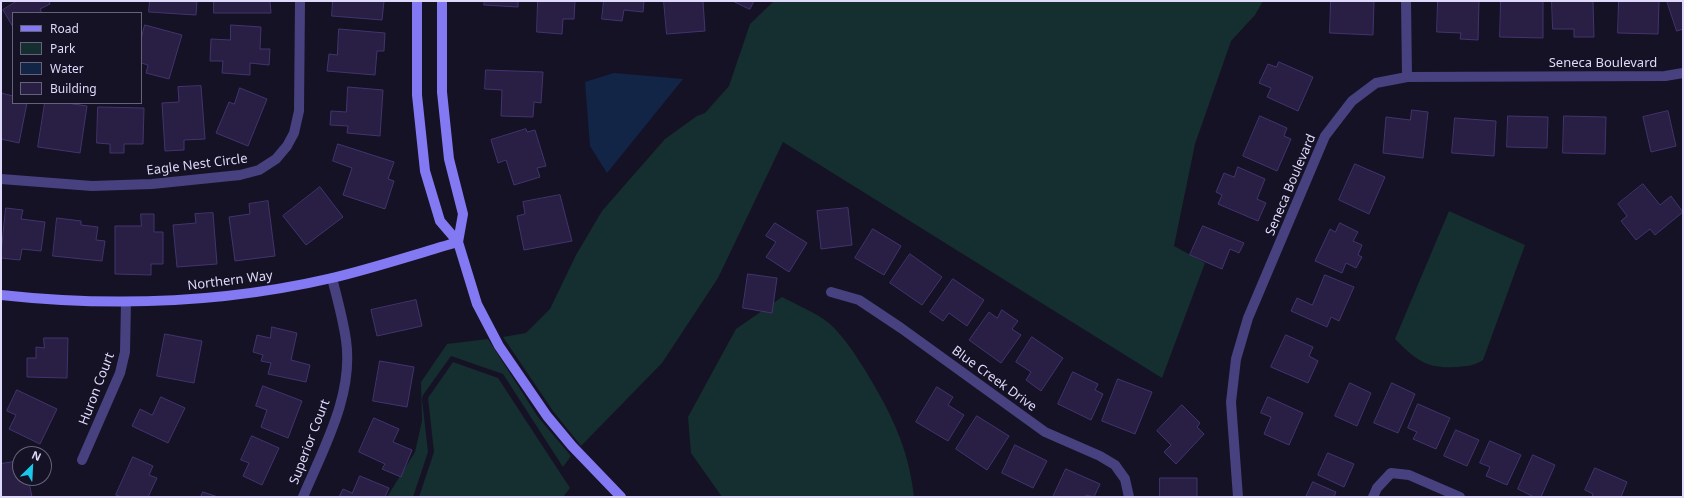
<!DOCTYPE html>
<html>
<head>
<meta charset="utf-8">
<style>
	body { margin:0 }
	#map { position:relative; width:1684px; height:498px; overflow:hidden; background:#161225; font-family:"Noto Sans",sans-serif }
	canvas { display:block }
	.frame { position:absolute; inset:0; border:2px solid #dfd9fb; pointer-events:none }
	.legend { position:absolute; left:12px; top:12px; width:130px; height:92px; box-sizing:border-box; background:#161225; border:1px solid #66627b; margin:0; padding:5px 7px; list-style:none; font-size:12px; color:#dfd9fb }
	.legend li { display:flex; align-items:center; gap:8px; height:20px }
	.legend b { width:20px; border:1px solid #66627b }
	.north { position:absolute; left:12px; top:446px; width:40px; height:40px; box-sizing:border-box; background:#161225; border:1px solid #66627b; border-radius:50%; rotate:24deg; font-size:11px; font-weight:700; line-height:16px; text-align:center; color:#dfd9fb }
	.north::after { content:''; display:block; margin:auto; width:14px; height:18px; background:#18c9e9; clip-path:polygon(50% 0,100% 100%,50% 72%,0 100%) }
</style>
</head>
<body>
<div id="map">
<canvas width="1684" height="498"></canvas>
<div class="frame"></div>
<ul class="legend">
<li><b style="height:5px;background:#8379f2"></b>Road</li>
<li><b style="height:11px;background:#152e2f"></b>Park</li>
<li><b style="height:11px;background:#132547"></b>Water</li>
<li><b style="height:11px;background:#291f44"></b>Building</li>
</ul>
<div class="north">N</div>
</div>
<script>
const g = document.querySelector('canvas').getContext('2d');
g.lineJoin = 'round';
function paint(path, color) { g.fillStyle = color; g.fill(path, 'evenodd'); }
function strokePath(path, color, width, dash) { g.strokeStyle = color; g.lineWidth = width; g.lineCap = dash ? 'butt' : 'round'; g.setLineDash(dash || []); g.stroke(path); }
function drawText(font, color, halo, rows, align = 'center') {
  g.font = font + ' "Noto Sans",sans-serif'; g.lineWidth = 3; g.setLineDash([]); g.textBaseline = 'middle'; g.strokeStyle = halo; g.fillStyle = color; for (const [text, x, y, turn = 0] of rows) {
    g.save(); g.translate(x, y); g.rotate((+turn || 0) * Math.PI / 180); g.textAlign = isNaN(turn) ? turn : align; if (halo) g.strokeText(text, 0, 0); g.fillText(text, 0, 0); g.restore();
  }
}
paint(new Path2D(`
	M774 1H1263L1255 15 1231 41 1195 144 1174 246 1205 263 1162 378 783 142 718 278 662 363 581 446 553 411 503 337 526 333 550 309 576 255 602 211 665 139 697 116 705 113 729 86 750 24Z
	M1449 211 1525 245 1483 360C1474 366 1467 366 1456 367 1426 369 1415 359 1395 339Z
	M782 297C797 305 817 313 830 324 844 337 855 354 865 370 890 411 909 448 914 497H722L691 453 688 417 736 329Z
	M488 339 538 417 571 456 563 467 503 374 451 356 423 395 422 399 428 452 413 497H387L415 452 422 421 421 382 447 344Z
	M453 362 498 378 570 488 563 497H419L434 452 428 398Z`), '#152e2f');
paint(new Path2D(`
	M614 73 683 79 607 173 590 146 585 82Z`), '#132547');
const building = new Path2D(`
	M17 1H49L50 4 40 9 42 13H13V27L3 10Z
	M150 1H197L196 15 149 12Z
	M214 1H270L271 13H214Z
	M333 1H384L382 20 332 16Z
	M485 1H518V7L484 5Z
	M538 1H575L574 19H563L562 34 537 32Z
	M604 1H644L643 12 624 10 622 21 602 19Z
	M664 1H703L705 31 667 34Z
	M733 1H754L750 9Z
	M1331 1H1374L1373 35 1330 33Z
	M1438 1H1479L1478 40 1460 39 1461 33 1437 32Z
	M1501 1H1543V38L1500 37Z
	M1552 1H1593L1594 37H1574V29H1553Z
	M1619 1H1659L1658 34 1618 33Z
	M1667 1H1683V29L1677 31Z
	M145 25 182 35 169 79 146 73 148 65 141 63V40Z
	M231 25 261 27 260 49H270L269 65 250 63V75L222 73 223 61H210L211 39 230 40Z
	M339 29 385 33 384 51H377L375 75 327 71 329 54 337 55Z
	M1279 62 1313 77 1298 111 1267 97 1271 88 1259 83 1268 64 1276 67Z
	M486 70 543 72 541 103 534 102 533 117 501 116 502 90 485 89Z
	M201 86 205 139 184 140V150L165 151 162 103 179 102 178 87Z
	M348 87 383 90 380 136 347 133 348 126 330 125 331 111 346 112Z
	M240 88 267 99 248 146 216 133 229 102 234 104Z
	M1 93 13 96V103H27L19 143 1 139Z
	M45 103H67L87 106 80 153 38 147Z
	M98 107 144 108 143 144H124V153H110V144L97 143Z
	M1412 110 1428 112 1423 158 1383 153 1386 117 1410 120Z
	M1668 111 1676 146 1651 152 1643 117Z
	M1260 116 1287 128 1284 136 1291 139 1277 171 1243 156Z
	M1508 116 1548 117 1547 148 1507 147Z
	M1564 116 1606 117 1605 154 1563 153Z
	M1455 118 1496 121 1494 156 1452 153Z
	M526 129 527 132 535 130 546 166 537 168 540 177 514 185 506 160 498 163 491 140Z
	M338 144 394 162 388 179 394 181 385 209 343 195 352 168 333 161Z
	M1355 164 1385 177 1369 214 1339 200Z
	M1238 167 1265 179 1257 199 1266 203 1258 221 1218 204 1222 195 1216 192 1224 173 1234 177Z
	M1643 184 1660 205 1671 196 1683 212 1655 235 1650 229 1636 240 1621 221 1627 216 1618 204Z
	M320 187 343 217 306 245 283 216Z
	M560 195 572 241 524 250 517 216 525 214 523 202Z
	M268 201 275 256 235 261 229 217 250 214 249 204Z
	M6 208 23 210 21 219 45 222 41 251 22 249 20 260 1 258Z
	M848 208 852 245 821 249 817 211Z
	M213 213 217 264 177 267 173 225 196 223 195 214Z
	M141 214H154V232H163V264H151V275L115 274V226H141Z
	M57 218 81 221V225L98 227 96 240 105 241 102 261 53 256Z
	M775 223 807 243 789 272 766 257 776 242 766 236Z
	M1340 223 1358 232 1353 241 1362 245 1358 255 1362 257 1356 268 1346 263 1342 273 1315 261 1330 229 1335 232Z
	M1203 226 1244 243 1239 253 1230 249 1222 269 1190 255Z
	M873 229 901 246 884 275 855 258Z
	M910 254 942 277 922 305 890 283Z
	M748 274 777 278 772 313 743 308Z
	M1325 275 1354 287 1339 321 1331 317 1327 327 1291 311 1297 298 1312 305Z
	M953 279 984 300 967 326 949 313 943 321 930 312Z
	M416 300 422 326 377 336 371 310Z
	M1002 310 1018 321 1012 329 1021 335 1001 363 969 340 989 312 997 318Z
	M272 327 297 333 291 360 310 365 306 382 268 374 271 363 261 361 263 355 253 352 257 335 270 338Z
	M165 334 202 341 194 383 157 376Z
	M1286 335 1313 347 1309 356 1318 361 1308 383 1271 367Z
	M1032 337 1063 358 1041 391 1026 380 1031 372 1016 362Z
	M44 338H68L67 378 27 377V358H36V347L44 348Z
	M380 361 414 367 407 407 373 401Z
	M1073 372 1098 384 1095 390 1103 394 1091 420 1058 404Z
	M1118 379 1152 392 1135 434 1102 421Z
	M1350 383 1371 393 1357 426 1335 416Z
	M1392 383 1415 394 1398 433 1374 423Z
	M263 386 302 401 288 438 261 427 267 410 256 406Z
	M937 387 953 397 948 405 964 415 948 441 916 422Z
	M17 390 57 409 40 444 9 429 16 415 7 411Z
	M161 397 185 408 168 443 132 426 140 409 152 415Z
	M1268 397 1303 413 1289 445 1264 434 1271 417 1261 413Z
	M1418 404 1450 418 1436 449 1413 439 1417 432 1408 428Z
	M1182 405 1200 423 1197 427 1204 434 1176 464 1164 452 1171 445 1157 431Z
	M977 416 1009 436 987 470 956 449Z
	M374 418 399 429 393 442 412 450 401 477 382 469 385 464 359 452Z
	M1456 430 1479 440 1467 466 1444 456Z
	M252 436 279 448 262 485 243 476 249 463 241 460Z
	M1490 441 1521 455 1507 485 1486 476 1490 467 1480 463Z
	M1015 445 1047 461 1033 488 1002 473Z
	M1328 453 1354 464 1344 487 1318 475Z
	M1533 455 1555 465 1541 497H1534L1518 489Z
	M133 457 153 466 149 475 157 478 148 497H121L116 495Z
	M20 461V478H28L32 497H1V464Z
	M1595 468 1627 482 1621 497H1592L1593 494 1585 490Z
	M1066 469 1100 484 1094 497 1086 495 1085 497H1053Z
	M360 476 389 488 385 497H339L343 489 352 493Z
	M1160 478H1197V497H1160Z
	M1313 482 1336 492 1334 497H1306Z
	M203 492 218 497H201Z`);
paint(building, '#291f44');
strokePath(building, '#42346e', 1);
strokePath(new Path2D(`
	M1406 1 1407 77
	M1 179 92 186 152 184 240 175 259 170 276 159 287 146 294 133 299 111 300 1
	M831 292 859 300 901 328 1045 432 1100 456 1115 465 1125 479 1129 497
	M82 460 120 373 125 352 126 302
	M303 497C323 449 354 395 346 340 343 319 337 298 332 278
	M1238 497 1231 402 1236 359 1248 318 1325 136 1352 101 1376 83 1407 77 1665 76 1683 73
	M1373 497 1377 488 1391 473 1409 475 1460 497`), '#474180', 10);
strokePath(new Path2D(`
	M417 1V95L425 171 440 221 458 242 477 304 499 346 547 416 572 446 621 497
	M442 1V92L449 159 463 214 458 242
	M1 295C111 307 224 303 332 278 374 268 416 254 458 242`), '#8379f2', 10);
drawText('13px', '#dfd9fb', '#161225', [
	["Seneca Boulevard",1603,63],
	["Eagle Nest Circle",197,165,-7],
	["Seneca Boulevard",1291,185,-67],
	["Northern Way",230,281,-7],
	["Blue Creek Drive",994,379,36],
	["Huron Court",97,389,-69],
	["Superior Court",310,442,-69]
]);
</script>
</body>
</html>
